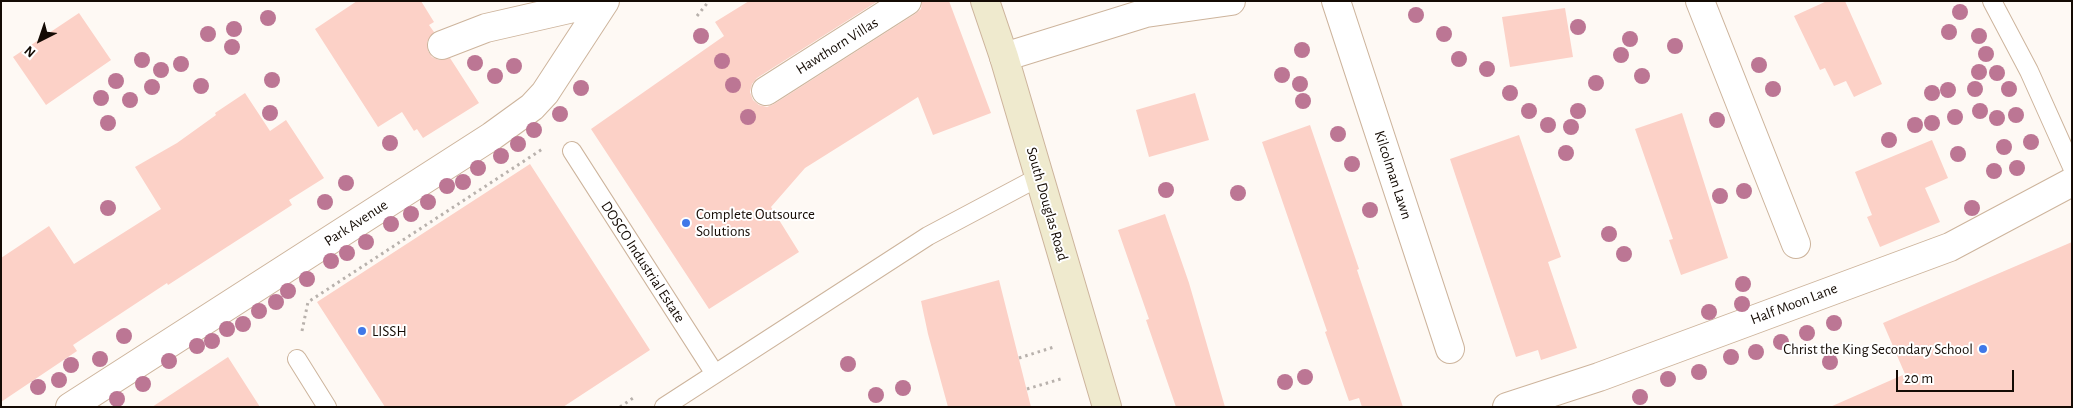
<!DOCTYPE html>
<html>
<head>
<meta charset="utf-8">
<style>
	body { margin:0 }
	#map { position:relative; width:2073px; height:408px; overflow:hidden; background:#fef9f4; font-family:"Alegreya Sans",sans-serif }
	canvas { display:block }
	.frame { position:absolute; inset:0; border:2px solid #140b04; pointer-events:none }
	.north { position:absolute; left:15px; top:15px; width:50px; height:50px; -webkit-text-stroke:4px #fff; paint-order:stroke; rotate:221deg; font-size:14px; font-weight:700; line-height:20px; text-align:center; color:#140b04 }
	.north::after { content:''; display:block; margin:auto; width:18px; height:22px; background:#140b04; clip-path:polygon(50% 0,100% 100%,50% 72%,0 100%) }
	.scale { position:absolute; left:1896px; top:370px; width:118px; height:22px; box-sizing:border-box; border:2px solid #140b04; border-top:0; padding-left:6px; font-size:15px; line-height:18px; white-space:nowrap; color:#140b04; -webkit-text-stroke:4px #fff; paint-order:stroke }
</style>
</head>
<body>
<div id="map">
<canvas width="2073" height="408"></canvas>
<div class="frame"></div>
<div class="north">N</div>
<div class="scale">20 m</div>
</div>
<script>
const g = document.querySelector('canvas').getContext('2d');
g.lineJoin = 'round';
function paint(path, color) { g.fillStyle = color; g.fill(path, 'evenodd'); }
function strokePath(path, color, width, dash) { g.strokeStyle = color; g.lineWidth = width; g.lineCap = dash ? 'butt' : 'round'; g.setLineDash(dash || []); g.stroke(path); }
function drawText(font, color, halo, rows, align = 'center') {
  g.font = font + ' "Alegreya Sans",sans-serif'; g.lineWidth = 4; g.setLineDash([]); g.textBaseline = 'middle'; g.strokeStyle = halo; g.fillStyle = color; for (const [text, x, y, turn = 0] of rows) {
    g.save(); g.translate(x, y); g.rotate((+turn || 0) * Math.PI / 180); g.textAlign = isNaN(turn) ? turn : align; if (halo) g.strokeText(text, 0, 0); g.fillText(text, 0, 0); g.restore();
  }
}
paint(new Path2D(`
	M357 1H421L434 22 429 25 434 32 427 42 428 51 432 57 439 60 450 58 479 103 423 138 417 129 414 131 402 112 378 127 315 29Z
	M749 1H878L757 78 752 84 750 92 753 100 759 105 767 107 774 104 915 14 921 9 922 1H949L991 113 933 135 918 97 805 168 771 207 799 252 709 309 591 129 724 36 715 22Z
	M1827 1H1845L1882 84 1854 97 1846 81 1834 86 1825 68 1820 70 1794 16Z
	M1565 8 1573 57 1510 67 1502 17Z
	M79 13 111 60 46 105 13 57Z
	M245 93 270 131 286 120 324 178 289 200 292 205 168 285 167 283 73 345 77 351 1 402V258L49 226 74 264 161 209 135 167 177 143 216 115 215 113Z
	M1195 93 1209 140 1149 157 1136 110Z
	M1682 113 1728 258 1681 275 1669 240 1673 239 1635 129Z
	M1310 125 1359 269 1357 270 1403 407H1362L1359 398 1349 401 1325 332 1327 331 1262 142Z
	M1519 135 1561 257 1548 262 1577 348 1541 360 1538 350 1516 357 1450 159Z
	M1932 140 1948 178 1925 188 1940 222 1880 247 1867 217 1872 215 1855 172Z
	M530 164 650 350 563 407H385L317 302Z
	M1165 214 1189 283 1225 407H1176L1146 320 1149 319 1118 230Z
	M2072 242V407H1830L1905 374 1883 323Z
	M999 280 1031 407H948L928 334 921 301Z
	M228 357 260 407H152Z`), '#fcd1c7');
const lane = new Path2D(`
	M1992 1 2029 71 2072 167
	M572 151 715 374
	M297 359 327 407
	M664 407 928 236 1039 177`);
const street = new Path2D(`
	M1336 1 1450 349
	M1700 1 1796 244
	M442 45 486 28 604 1
	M1004 57 1146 13 1231 1
	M766 91 907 1
	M70 407 492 136 532 107 545 93 605 1
	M1507 407 1599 377 1950 247 2072 182`);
const secondary = new Path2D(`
	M985 1 1004 57 1107 407`);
strokePath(lane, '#cdb49c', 20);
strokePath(street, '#cdb49c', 30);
strokePath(secondary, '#cdb49c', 30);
strokePath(new Path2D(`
	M697 16 709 1
	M302 331 308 302 544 148
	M1019 358 1054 347
	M1027 389 1064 378
	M620 407 636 396`), '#b8b1ac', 3, [2.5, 4]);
strokePath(lane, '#fff', 18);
strokePath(street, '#fff', 28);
strokePath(secondary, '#efeace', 28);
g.fillStyle = '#bc7694';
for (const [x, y] of [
	[1960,12],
	[1416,15],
	[268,18],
	[1578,27],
	[234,29],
	[1949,32],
	[208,34],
	[1444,34],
	[701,36],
	[1979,36],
	[1630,39],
	[1675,46],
	[232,47],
	[1302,50],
	[1986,54],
	[1621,55],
	[1459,59],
	[142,60],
	[722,61],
	[475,63],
	[181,64],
	[1759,65],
	[514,66],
	[1487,69],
	[161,70],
	[1979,72],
	[1997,73],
	[1282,75],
	[495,76],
	[1642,76],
	[272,80],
	[116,81],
	[1596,83],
	[1300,84],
	[733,85],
	[201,86],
	[152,87],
	[581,88],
	[1773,89],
	[1975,89],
	[2009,89],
	[1948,90],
	[1510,93],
	[1932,93],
	[101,98],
	[130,100],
	[1303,101],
	[1529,111],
	[1578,111],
	[1980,111],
	[270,113],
	[560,114],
	[2016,115],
	[748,117],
	[1955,117],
	[1997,118],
	[1717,120],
	[108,123],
	[1932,123],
	[1548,125],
	[1915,125],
	[1571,127],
	[534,130],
	[1338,134],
	[1889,140],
	[2031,142],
	[390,143],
	[518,144],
	[2004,147],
	[1566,153],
	[1958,154],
	[501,156],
	[1352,164],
	[478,168],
	[2017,168],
	[1994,171],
	[463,182],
	[346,183],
	[447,186],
	[1166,190],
	[1744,191],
	[1238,193],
	[1720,196],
	[325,202],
	[428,202],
	[108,208],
	[1972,208],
	[1370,210],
	[411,214],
	[391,224],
	[1609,234],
	[366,242],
	[347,253],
	[1624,254],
	[331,261],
	[307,279],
	[1743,284],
	[288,291],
	[276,302],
	[1742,304],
	[259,311],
	[1709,312],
	[1834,323],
	[243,324],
	[227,329],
	[1807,333],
	[124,336],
	[212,341],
	[1781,342],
	[197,346],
	[1756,352],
	[1731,357],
	[100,359],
	[169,361],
	[1830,362],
	[848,364],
	[71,365],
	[1699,372],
	[1305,377],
	[1668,379],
	[59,380],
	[1285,382],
	[143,384],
	[38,387],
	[903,388],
	[876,395],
	[1640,397],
	[117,399]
]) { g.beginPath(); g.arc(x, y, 8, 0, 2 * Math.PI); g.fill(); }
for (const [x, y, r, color] of [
	[686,223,5,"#3f78e8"],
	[362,331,5,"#3f78e8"],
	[1983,349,5,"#3f78e8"]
]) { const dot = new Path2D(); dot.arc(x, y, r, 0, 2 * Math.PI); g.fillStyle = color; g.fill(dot); strokePath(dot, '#fff', 2); }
drawText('15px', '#140b04', '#fff', [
	["Hawthorn Villas",837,46,-32],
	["Kilcolman Lawn",1393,175,72],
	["South Douglas Road",1047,204,74],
	["Park Avenue",356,223,-33],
	["DOSCO Industrial Estate",643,262,57],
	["Half Moon Lane",1794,304,-21]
]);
drawText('15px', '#140b04', '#fff', [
	["Complete Outsource",696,214],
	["Solutions",696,231],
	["LISSH",372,331],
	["Christ the King Secondary School",1973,349,"right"]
], 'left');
</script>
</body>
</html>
